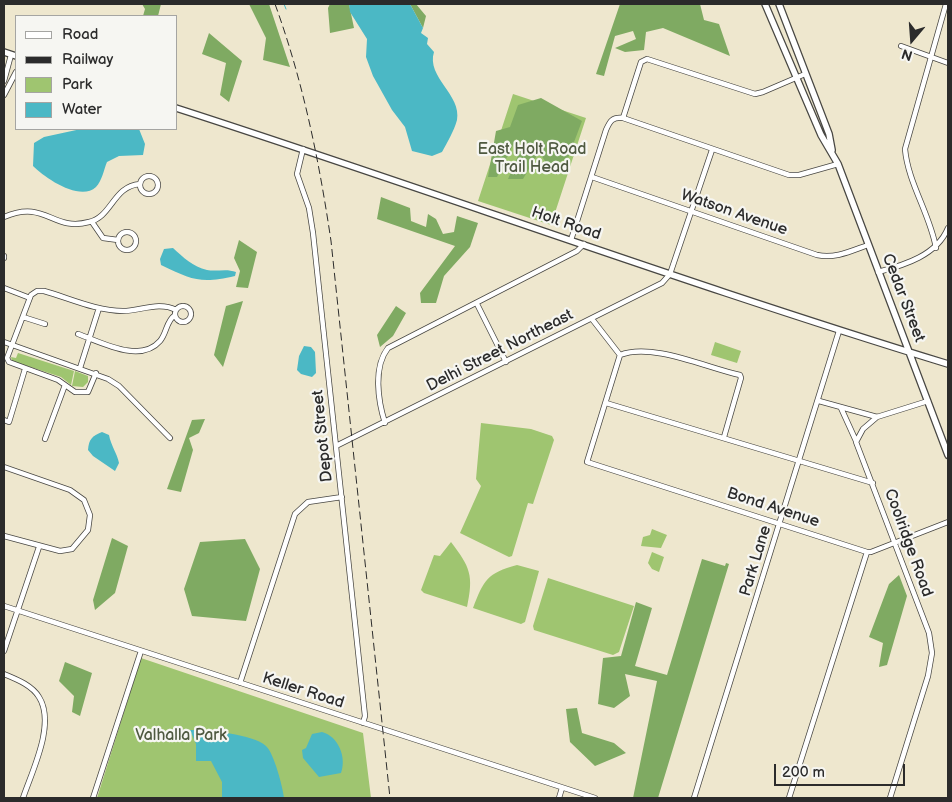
<!DOCTYPE html>
<html>
<head>
<meta charset="utf-8">
<style>
	body { margin:0 }
	#map { position:relative; width:952px; height:802px; overflow:hidden; background:#eee7ce; font-family:"Balsamiq Sans",sans-serif }
	canvas { display:block }
	.frame { position:absolute; inset:0; border:5px solid #2b2b2b; pointer-events:none }
	.legend { position:absolute; left:15px; top:15px; width:162px; height:115px; box-sizing:border-box; background:#f6f6f2; border:1px solid #a5a5a2; margin:0; padding:6px 9px; list-style:none; font-size:15px; color:#2b2b2b }
	.legend li { display:flex; align-items:center; gap:10px; height:25px }
	.legend b { width:25px; border:1px solid #a5a5a2 }
	.north { position:absolute; left:887px; top:15px; width:50px; height:50px; -webkit-text-stroke:4px #f6f6f2; paint-order:stroke; rotate:198deg; font-size:14px; font-weight:700; line-height:20px; text-align:center; color:#2b2b2b }
	.north::after { content:''; display:block; margin:auto; width:18px; height:22px; background:#2b2b2b; clip-path:polygon(50% 0,100% 100%,50% 72%,0 100%) }
	.scale { position:absolute; left:774px; top:764px; width:131px; height:22px; box-sizing:border-box; border:2px solid #2b2b2b; border-top:0; padding-left:6px; font-size:15px; line-height:18px; white-space:nowrap; color:#2b2b2b; -webkit-text-stroke:4px #f6f6f2; paint-order:stroke }
</style>
</head>
<body>
<div id="map">
<canvas width="952" height="802"></canvas>
<div class="frame"></div>
<ul class="legend">
<li><b style="height:6px;background:#fff"></b>Road</li>
<li><b style="height:6px;background:#2b2b2b"></b>Railway</li>
<li><b style="height:14px;background:#9fc570"></b>Park</li>
<li><b style="height:14px;background:#4bb8c5"></b>Water</li>
</ul>
<div class="north">N</div>
<div class="scale">200 m</div>
</div>
<script>
const g = document.querySelector('canvas').getContext('2d');
g.lineJoin = 'round';
function paint(path, color) { g.fillStyle = color; g.fill(path, 'evenodd'); }
function strokePath(path, color, width, dash) { g.strokeStyle = color; g.lineWidth = width; g.lineCap = dash ? 'butt' : 'round'; g.setLineDash(dash || []); g.stroke(path); }
function drawText(font, color, halo, rows, align = 'center') {
  g.font = font + ' "Balsamiq Sans",sans-serif'; g.lineWidth = 4.5; g.setLineDash([]); g.textBaseline = 'middle'; g.strokeStyle = halo; g.fillStyle = color; for (const [text, x, y, turn = 0] of rows) {
    g.save(); g.translate(x, y); g.rotate((+turn || 0) * Math.PI / 180); g.textAlign = isNaN(turn) ? turn : align; if (halo) g.strokeText(text, 0, 0); g.fillText(text, 0, 0); g.restore();
  }
}
paint(new Path2D(`
	M513 94 586 118 551 225 478 201Z
	M715 342 741 351 737 363 711 355Z
	M18 353 74 371 71 385 61 377 12 361 11 357 16 358Z
	M75 371 88 376V382L83 387 72 386Z
	M481 423 531 429 552 436 554 440 533 504 528 503 512 556 509 557 460 533 481 486 476 479Z
	M652 529 667 535 661 548 641 546 643 537 650 535Z
	M451 542C470 567 474 575 467 607L424 593 421 590 434 555 440 556Z
	M652 552 664 557 659 572 652 569 648 563Z
	M517 565 539 571 525 622 521 624 473 608C484 580 487 573 517 565Z
	M548 578 634 606 619 652 613 655 534 630 533 626Z
	M141 658 363 733 371 798H97Z`), '#9fc570');
paint(new Path2D(`
	M142 4H161L158 16H143L145 9Z
	M249 4H269L290 67 263 60 266 38Z
	M330 4H349L354 28 330 33 328 8Z
	M410 4H416L426 16 423 28Z
	M620 4H700L704 20 719 24 730 56 663 28 646 32 644 50 625 52 615 48 636 39 633 31 615 36 604 76 596 74Z
	M209 33 242 61 229 102 220 95 226 63 202 54Z
	M541 98 582 121 568 158 549 167 539 152 523 179H508L523 144 516 139 497 177H488L496 131 510 127 518 105Z
	M381 197 410 208 411 221 426 227 428 214 436 219 443 234 454 232 457 216 478 223 470 247 444 276 436 303H421L420 293 455 246 377 219Z
	M239 240 257 252 248 288 236 287 240 271 234 258Z
	M243 301 223 367 214 355 226 306Z
	M396 306 406 313 393 336 380 347 377 335Z
	M205 419 199 433 189 438 193 450 181 492 167 489 192 420Z
	M112 538 128 546 115 593 95 610 93 600Z
	M245 539 260 569 246 621 192 616 184 589 200 542Z
	M702 559 725 566 726 563 729 564 658 798H633L657 681 625 674 630 696 614 708 598 704 603 658 621 656 636 602 652 608 635 666 667 675Z
	M899 575 907 596 887 665 879 667 883 643 869 637 889 584Z
	M65 662 92 673 80 716 72 712 74 696 59 681Z
	M577 708 582 733 614 743 626 753 595 766 570 742 566 709Z`), '#7faa62');
paint(new Path2D(`
	M349 4H410L423 28 421 33 428 38 427 44 434 52C426 77 462 95 457 120 454 131 447 143 442 152L432 156 412 151 405 127 392 110 373 76 366 57 367 39 350 12Z
	M81 129H139L145 144 143 155 119 156 107 162C104 169 102 181 96 187 80 202 45 178 33 166L34 143 44 137Z
	M173 248C183 257 193 267 207 270 217 272 226 268 236 272L235 276C201 284 192 280 161 265L160 259 164 249Z
	M304 346 311 347 315 352 316 373 312 377 301 374 297 370 299 356Z
	M102 432 109 435C111 446 117 453 119 463L115 471 93 456 88 450C89 439 92 436 102 432Z
	M190 730C208 730 253 734 266 746 274 753 283 788 284 798H222V782L211 761H196V744Z
	M322 732C338 736 347 757 341 773L319 777 303 758 302 750 306 748 312 734Z`), '#4bb8c5');
strokePath(new Path2D(`
	M284 4 286 9`), '#4bb8c5', 1);
const minor = new Path2D(`
	M901 46 948 63
	M4 81 11 55
	M4 95 16 72
	M623 118 641 62 647 59 755 94 763 92 805 74
	M303 149 297 174 309 208 313 233 365 716 363 723
	M140 185a9 9 0 1 1 18 0a9 9 0 1 1-18 0Z
	M592 177 817 255C835 259 851 251 868 245
	M4 217C46 199 52 232 89 222 112 217 113 186 140 184
	M92 222 103 238 118 240
	M118 241a9 9 0 1 1 18 0a9 9 0 1 1-18 0Z
	M571 240 606 130C610 121 612 117 623 118L789 175H799L838 164
	M936 248C930 214 908 183 905 149L946 4
	M4 258V256
	M878 272C905 265 937 255 948 228
	M4 288 30 298
	M477 304 506 362
	M175 314a8 8 0 1 1 16 0a8 8 0 1 1-16 0Z
	M23 317 45 324
	M592 319 620 355 587 462 867 552H871L948 522
	M78 334C101 342 140 364 160 341 167 333 166 321 175 315
	M4 342 108 379 119 386 170 438
	M620 355C652 342 707 368 740 375L741 378 724 437
	M80 368 99 308
	M96 373 88 392H75L58 380 9 362 7 358 31 295 37 291H44C69 298 96 311 123 311 140 311 159 301 176 310
	M819 401 877 417 928 401
	M606 403 873 483
	M841 408 856 441
	M877 417 863 429 856 442 929 633 932 653 928 676 890 798
	M4 420 9 422 25 369
	M385 423C378 401 373 367 388 348L577 251 584 244
	M45 439 65 385
	M338 445 662 283 670 274 712 150
	M4 467 70 490 84 500 90 515 88 530 72 549 60 551 4 536
	M4 606 595 798
	M4 651 39 547
	M4 674C16 679 32 685 39 697 56 724 32 771 23 798
	M240 683 295 514 308 502 342 497
	M93 798 141 651
	M559 798 562 788
	M694 798 839 331
	M789 798 867 552`);
const major = new Path2D(`
	M765 4 821 135 838 164 948 455
	M779 4 829 134 832 150
	M4 52 16 56
	M176 108C434 191 689 285 948 364`);
strokePath(minor, '#484743', 6);
strokePath(major, '#484743', 8);
strokePath(minor, '#fff', 4.5);
strokePath(major, '#fff', 5.5);
strokePath(new Path2D(`
	M275 4C303 81 319 160 331 241L390 798`), '#2b2b2b', 1, [8, 4]);
drawText('16px', '#4e5940', '#f6f6f2', [
	["East Holt Road",532,150],
	["Trail Head",532,168],
	["Valhalla Park",181,736]
]);
drawText('16px', '#2b2b2b', '#f6f6f2', [
	["Watson Avenue",734,213,19],
	["Holt Road",566,224,19],
	["Cedar Street",903,298,69],
	["Delhi Street Northeast",500,351,-27],
	["Depot Street",323,436,-96],
	["Bond Avenue",773,508,18],
	["Coolridge Road",908,543,70],
	["Park Lane",756,561,-73],
	["Keller Road",303,691,18]
]);
</script>
</body>
</html>
